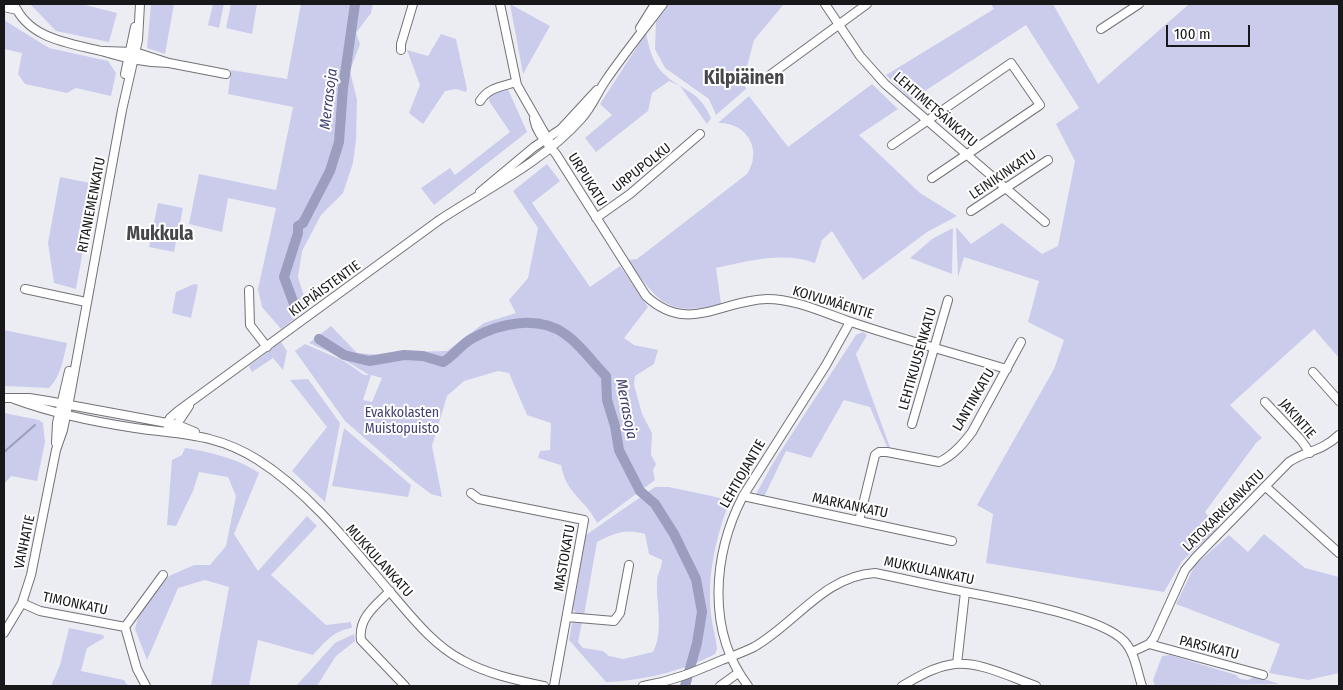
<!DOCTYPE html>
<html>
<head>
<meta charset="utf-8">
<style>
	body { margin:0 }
	#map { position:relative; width:1343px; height:690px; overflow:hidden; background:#ecedf3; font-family:"Fira Sans Condensed",sans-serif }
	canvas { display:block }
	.frame { position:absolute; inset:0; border:5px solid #18181a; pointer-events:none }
	.scale { position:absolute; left:1166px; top:25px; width:84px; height:22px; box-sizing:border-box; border:2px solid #18181a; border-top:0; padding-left:6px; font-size:15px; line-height:18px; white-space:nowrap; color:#18181a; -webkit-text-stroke:4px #fff; paint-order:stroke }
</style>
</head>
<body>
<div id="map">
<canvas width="1343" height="690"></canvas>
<div class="frame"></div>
<div class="scale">100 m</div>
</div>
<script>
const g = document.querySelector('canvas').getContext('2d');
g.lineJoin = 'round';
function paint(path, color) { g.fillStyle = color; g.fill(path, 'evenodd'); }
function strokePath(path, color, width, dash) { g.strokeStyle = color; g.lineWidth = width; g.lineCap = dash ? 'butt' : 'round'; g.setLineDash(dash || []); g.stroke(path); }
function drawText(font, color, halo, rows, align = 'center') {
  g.font = font + ' "Fira Sans Condensed",sans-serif'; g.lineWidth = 4; g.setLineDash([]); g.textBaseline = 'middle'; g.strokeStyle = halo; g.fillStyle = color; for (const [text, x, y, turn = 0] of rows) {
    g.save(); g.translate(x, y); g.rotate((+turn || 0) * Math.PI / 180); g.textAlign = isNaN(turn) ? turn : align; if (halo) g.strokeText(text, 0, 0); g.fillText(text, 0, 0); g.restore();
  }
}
paint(new Path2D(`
	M30 4H81L117 13 109 42 56 31Z
	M151 4H174L165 54 147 48Z
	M213 4H224L219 28 208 25Z
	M231 4H257L252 34 226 28Z
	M301 4H373L371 13 356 33 360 44 350 71 357 100 356 140 353 163 343 193 321 215 302 251 298 277 308 309 281 329 262 307 258 289 276 208 228 198 222 232 189 224 199 174 276 190 293 107 228 94 231 70 287 79Z
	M510 4 550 26 523 74Z
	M669 4H784L754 40 743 82 746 89 716 115 709 99 665 68 655 49 656 19Z
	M991 4H1053L1098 84 1189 4H1339V358L1314 329 1230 405 1262 438 1256 443 1205 512 1218 529 1182 561 1164 592 986 563 993 514 977 505 1054 369 1064 340 1028 322 1039 281 964 257 958 277 956 227 971 244 1002 223 1042 254 1058 246 1075 161 1056 124 1079 108 1026 25 911 100 886 75 994 9Z
	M4 20 49 48 108 61 116 73 111 96 76 88 67 93 25 84 18 74 22 53 4 49Z
	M646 33C649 47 652 63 663 73 682 92 698 88 711 118L707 124 680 86 669 81 652 93 648 111 596 152 585 138 612 115 600 104Z
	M441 34 456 39 467 89 466 92 456 89 445 91 423 124 409 113 420 85 407 50 428 56Z
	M872 84 898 109 859 135 920 193 957 216 927 232 863 280 832 231 822 240 815 263C784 251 747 261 716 268L721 304C665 318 659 301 627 260L637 259 747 174C763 150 747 122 718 123L749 96 788 147Z
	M507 87 527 132 434 205 421 188 450 168 455 175 510 132 489 101 490 94Z
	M547 164 560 181 532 203 590 287 620 266 648 307 624 338 634 345 658 350 654 364 635 376 634 385 642 414 652 433 651 455 656 464 653 470 655 480 597 523C584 497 567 496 561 465L538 458 540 451 550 450 551 423 527 415 509 373 498 371 464 381 447 396 432 446 442 497 431 494 415 482 345 421 295 351 305 344 344 361 364 375H369L338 356 309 343 331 326 357 353 391 356 406 352 447 351 484 323 516 313 509 300 528 278 538 228 513 191ZM371 375 382 378 372 402 363 400Z
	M60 177 95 184 76 289 54 283 48 243Z
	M158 203 183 208 174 252 149 247Z
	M953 228 952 274 910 258 932 239Z
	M194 284 198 285 191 318 172 313 176 292Z
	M4 330 67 343C63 360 61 376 49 388L4 386Z
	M863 332 867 335 856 354 891 450 888 449 870 407 844 400 811 458 786 451 764 497 756 494 773 463 856 335Z
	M281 342 287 351 283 370 273 358 252 372 249 366Z
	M308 379 340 423 325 502 292 471 327 427 290 380Z
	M4 413 39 420 43 423 45 442 37 481 11 476 4 484Z
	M344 428 411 485 408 497 332 486Z
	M185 448C210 452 237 458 259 473L234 534 258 571 307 516 317 526 271 575 326 625 351 622 352 628C334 630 324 643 313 655L258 640 249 686H211L229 587 205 580 178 588 147 660 135 629 139 614 169 576 194 565H210L226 546 236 496 228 477 199 472 193 491 176 526 167 525 172 460 182 455Z
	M655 487H669L730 500C716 537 707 574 711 614 712 626 716 637 717 649L715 654C684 671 641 681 606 682L569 640 572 623 582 622 578 642 583 648 603 651 609 656 623 659 653 652C664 631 656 605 657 582 657 574 662 568 662 560L649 554 645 534C626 528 614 533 597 542L584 615 577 614 573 609 586 535Z
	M1264 534 1305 568 1339 577V673L1308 680 1269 673 1280 644 1176 604 1195 565 1229 535 1248 552Z
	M69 628 103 635 104 638 87 648 81 671 124 680 128 686H51L60 665Z
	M354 634 355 641 336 656 317 686H296L335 643Z
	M1170 655 1236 675 1240 679 1248 680 1255 676 1279 684 1155 686 1153 680 1162 656Z`), '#cbccec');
strokePath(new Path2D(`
	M4 452 35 425`), '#9c9ec0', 2);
strokePath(new Path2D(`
	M294 304 284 277 298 233V226L303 223 330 171 339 142 343 88 355 4
	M319 339 344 355 369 361 404 355 423 356 443 362C454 356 461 344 473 338 500 323 538 315 565 334 580 344 593 363 606 376L607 400 615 426 619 450 640 491 655 504 674 534 696 579 702 612 697 643 685 686`), '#9c9ec0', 10);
const minor = new Path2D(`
	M14 4C29 39 69 43 101 51 125 58 144 63 169 63
	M500 4 517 85 549 141
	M825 4 860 56 885 84 1045 222
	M4 7 17 10
	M640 28 655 4
	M1101 29 1139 4
	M401 50V44L413 4
	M104 51 135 52 169 63 226 74
	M125 74 135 27
	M770 75 867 4
	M480 101C489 87 501 87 516 82
	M534 119C537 135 547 142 556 154L646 296C688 335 721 300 767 299 796 299 824 313 851 322 902 339 955 354 1007 369
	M892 145 1011 63 1040 105 932 178
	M480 192 534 147 561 129 597 90
	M971 211 1048 160
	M596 218 630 194 700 134
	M25 289 86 302
	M249 290 250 325 267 347
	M1313 372 1339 401
	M4 398H29L48 401 178 425 195 432
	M14 399C52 413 95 422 135 428 182 435 215 433 258 460 310 493 351 546 391 593 411 616 433 645 462 660 487 674 516 680 544 686
	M1265 402 1301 440 1310 453
	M912 424 948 300
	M175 427 189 406
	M170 431 167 424 170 418 178 411 438 221C486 189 542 163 581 119 592 107 597 93 606 80 624 54 644 29 663 4
	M56 443 57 423 69 371
	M1266 487 1339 553
	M471 493 479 499 584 520 554 686
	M743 496 952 541
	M859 521 875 455 879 452H887L939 462C953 456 963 444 972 432L1021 342
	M390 591C375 606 358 618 361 640L405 686
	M22 603 40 611 125 627 137 669 146 686
	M567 617 614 621 620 613 629 565
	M125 627 163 575
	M4 633 22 603 31 575 56 450 63 430 70 396 122 110 138 40 140 4
	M1149 644 1263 675
	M1132 652 1149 644 1154 638 1185 570 1196 557 1289 462C1307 450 1321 452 1339 435
	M957 664 965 592
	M643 686C673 681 694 672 722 660 733 656 744 652 754 647 796 623 824 576 875 573 900 578 925 584 950 589 989 597 1098 614 1124 641 1135 653 1137 671 1142 686
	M720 686 738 673
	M748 686C706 631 713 554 743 496L826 365 850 322
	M902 686C916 678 932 668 949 665 976 659 1010 677 1036 686`);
strokePath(minor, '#727277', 10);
strokePath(minor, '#fff', 8);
drawText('14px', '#18181a', '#fff', [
	["LEHTIMETSÄNKATU",935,110,41],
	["URPUPOLKU",642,168,-38],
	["LEINIKINKATU",1003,175,-34],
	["URPUKATU",587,180,58],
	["RITANIEMENKATU",92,205,-79],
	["KILPIÄISTENTIE",325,289,-36],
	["KOIVUMÄENTIE",833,303,17],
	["LEHTIKUUSENKATU",918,359,-74],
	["LANTINKATU",974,400,-60],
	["JAKINTIE",1297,419,49],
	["LEHTIOJANTIE",743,474,-60],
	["MARKANKATU",850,506,12],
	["LATOKARKEANKATU",1224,511,-45],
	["VANHATIE",25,542,-78],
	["MASTOKATU",565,558,-80],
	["MUKKULANKATU",379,561,48],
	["MUKKULANKATU",929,571,12],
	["TIMONKATU",75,604,12],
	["PARSIKATU",1209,648,14]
]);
drawText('14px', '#424171', '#fff', [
	["Evakkolasten",402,413],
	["Muistopuisto",402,429]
]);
drawText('italic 15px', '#403f6f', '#fff', [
	["Merrasoja",329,99,-83],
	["Merrasoja",626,409,79]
]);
drawText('bold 19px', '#46464b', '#fff', [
	["Kilpiäinen",744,79],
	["Mukkula",160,235]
]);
</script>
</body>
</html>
